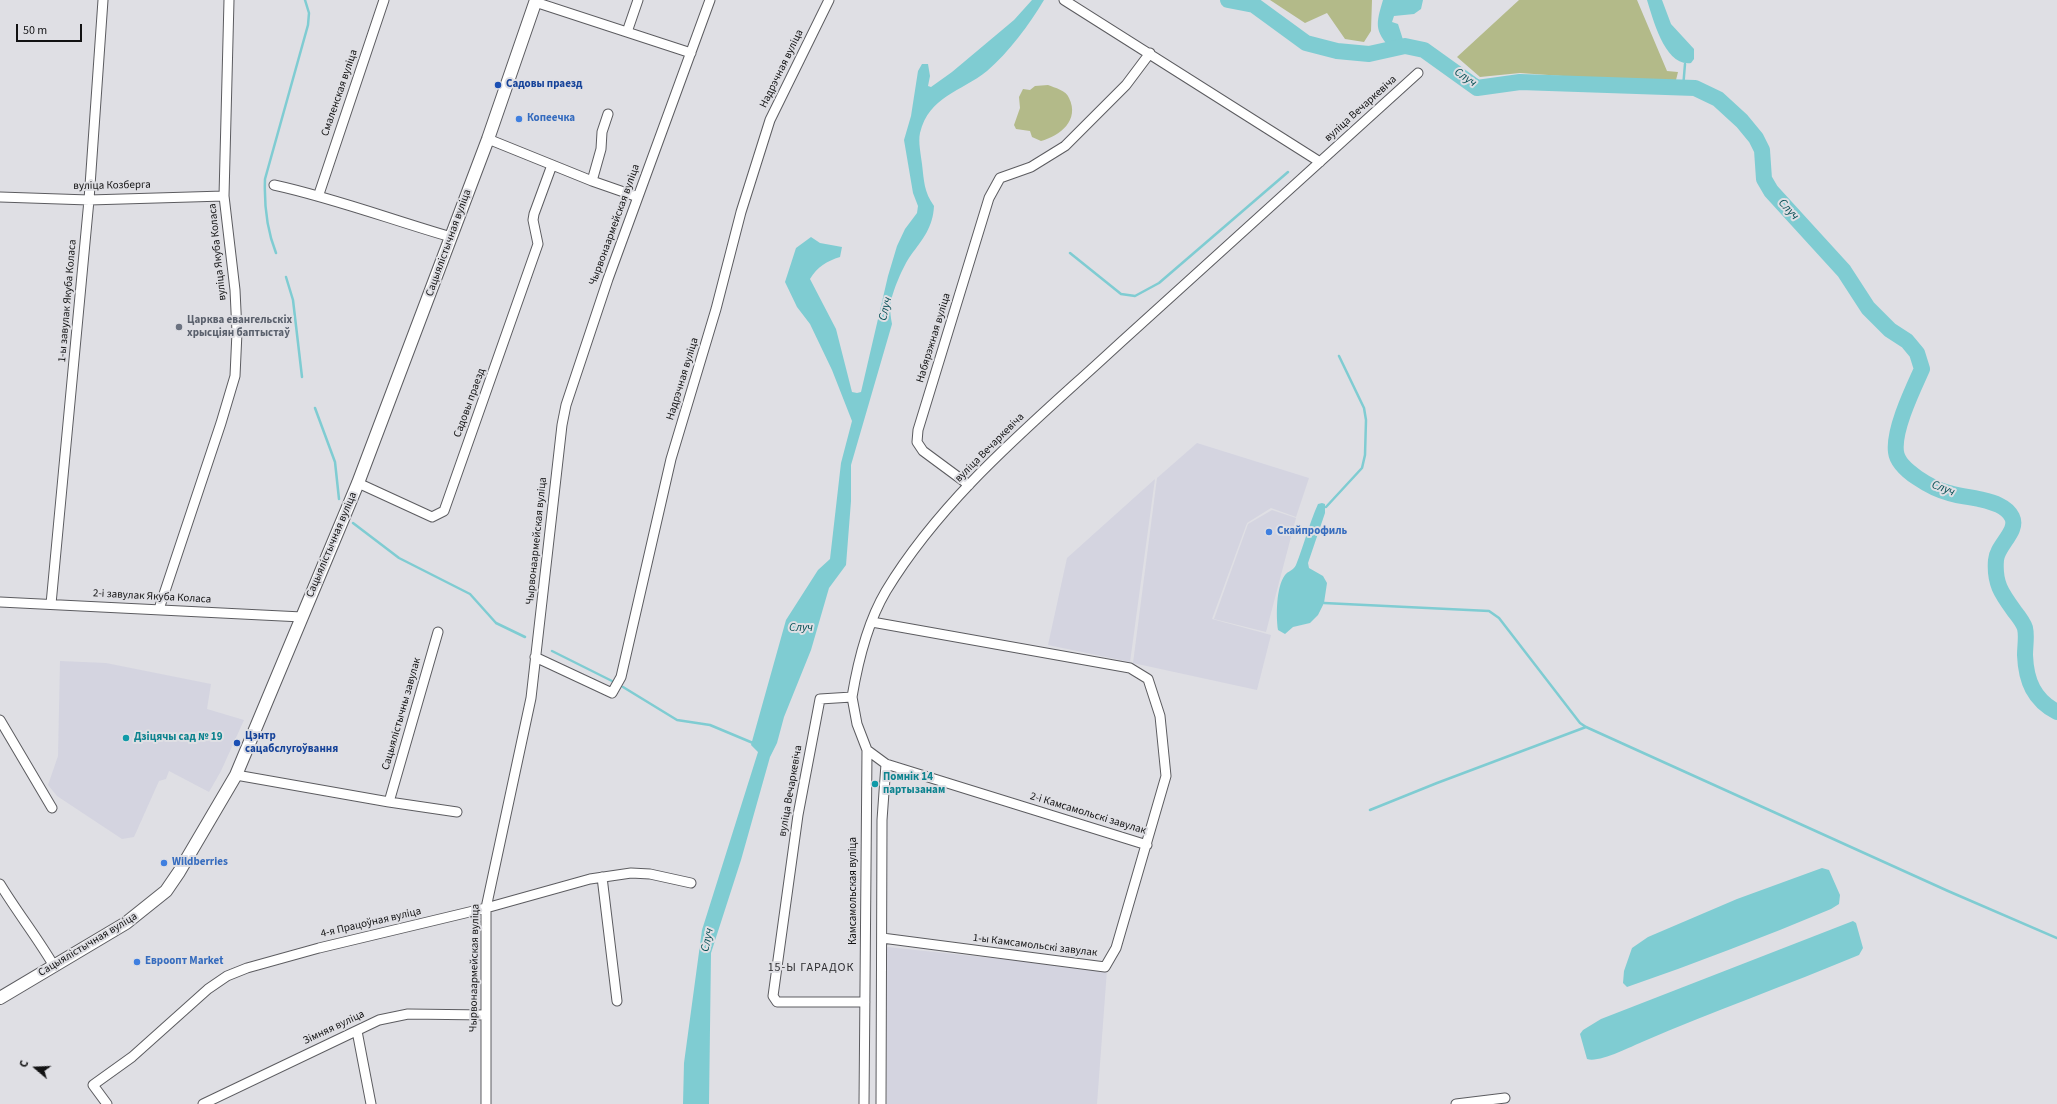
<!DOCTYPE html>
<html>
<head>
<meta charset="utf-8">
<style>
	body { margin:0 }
	#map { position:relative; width:2057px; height:1104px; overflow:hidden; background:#dfdfe4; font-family:"Source Sans 3",sans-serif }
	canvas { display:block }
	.north { position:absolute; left:16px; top:1048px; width:40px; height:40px; -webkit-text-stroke:3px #dfdfe4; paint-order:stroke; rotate:289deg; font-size:11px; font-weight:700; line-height:16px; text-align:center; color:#121213 }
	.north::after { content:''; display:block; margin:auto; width:14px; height:18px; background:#121213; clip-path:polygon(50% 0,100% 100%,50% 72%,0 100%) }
	.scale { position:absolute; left:16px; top:24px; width:66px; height:18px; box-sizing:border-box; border:2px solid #121213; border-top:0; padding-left:5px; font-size:12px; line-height:14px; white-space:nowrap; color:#121213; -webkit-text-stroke:3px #dfdfe4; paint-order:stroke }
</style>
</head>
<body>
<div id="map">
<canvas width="2057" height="1104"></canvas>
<div class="north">С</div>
<div class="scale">50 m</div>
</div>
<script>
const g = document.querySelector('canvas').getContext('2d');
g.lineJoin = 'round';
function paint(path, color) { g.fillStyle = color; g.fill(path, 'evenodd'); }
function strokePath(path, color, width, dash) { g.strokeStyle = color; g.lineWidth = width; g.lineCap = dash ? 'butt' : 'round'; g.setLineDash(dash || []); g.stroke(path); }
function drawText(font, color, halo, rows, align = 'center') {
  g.font = font + ' "Source Sans 3",sans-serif'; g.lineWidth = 4; g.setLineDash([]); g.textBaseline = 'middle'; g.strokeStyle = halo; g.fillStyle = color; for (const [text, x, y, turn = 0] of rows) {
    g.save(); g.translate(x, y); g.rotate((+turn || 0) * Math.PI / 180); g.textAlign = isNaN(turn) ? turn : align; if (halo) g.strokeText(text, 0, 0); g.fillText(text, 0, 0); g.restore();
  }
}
paint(new Path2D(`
	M1197 443 1309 478 1296 517 1271 508 1247 523 1212 619 1271 635 1257 690 1133 663 1157 478Z
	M1155 479 1130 662 1048 645 1067 558Z
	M1272 510 1296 518 1266 632 1214 619 1248 524Z
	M60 661 106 663 211 684 207 709 244 720 221 771 209 792 169 771 166 779 159 781 134 837 122 839 57 796 48 785 58 756Z
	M887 947 1107 970 1097 1104H887Z`), '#d4d4e0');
paint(new Path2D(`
	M1270 0H1372L1371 31 1364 42 1345 39 1327 13 1305 23Z
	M1519 0H1637L1667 71 1678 72 1675 84 1520 73 1480 77 1457 57Z
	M1048 85C1055 88 1066 90 1069 98 1080 120 1060 136 1041 141L1032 137 1030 131 1016 129 1014 125 1020 108 1019 97 1023 89 1030 90 1035 86Z`), '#b3ba89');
paint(new Path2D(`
	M1032 0H1044C1029 25 1009 52 987 71 961 92 929 96 920 133 918 142 921 155 922 164 924 181 924 192 934 206 933 227 923 239 911 255 903 266 892 292 890 306 890 312 891 319 892 324L851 465V501L846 565 829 588 811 650 784 717 777 743 770 757 741 860 711 953 709 1104H683L684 1063 702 930 758 752 751 745 786 620 818 570 830 559 841 463 852 421 832 370 810 324 797 307 785 282 796 248 811 237 820 243 842 247 840 257C827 261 817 267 810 279L836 329 852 392 857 393 861 392 888 276 897 246 905 229 917 213 918 206 913 193 904 140 911 116 918 71 922 64H928L930 76 928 86 931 87 952 72 1014 20Z
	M1383 0H1423L1421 9 1414 14 1394 16 1392 22 1398 24 1405 46 1391 49C1374 30 1376 24 1383 0Z
	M1647 0H1662L1671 24 1694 49V59L1691 63C1665 67 1653 19 1647 0Z
	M1322 503 1325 504V513L1308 563 1309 568 1323 576 1327 583 1324 603 1318 615 1310 623 1293 627 1285 634 1278 630C1276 616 1276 587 1285 575 1288 571 1293 571 1296 565 1304 545 1309 524 1318 504Z
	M1822 868 1829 870 1840 895 1839 904 1831 909C1764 937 1696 963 1627 987L1623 983 1624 971 1632 948 1648 937 1737 899Z
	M1853 921 1856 923 1863 948 1859 955C1787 985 1714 1011 1642 1042 1630 1047 1599 1063 1587 1059L1580 1034 1583 1030 1601 1019Z`), '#7fccd2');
strokePath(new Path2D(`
	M1683 88 1685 64
	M276 253C266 228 264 205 265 179L308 25 309 13 305 0
	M1070 253 1121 294 1135 296 1159 283 1288 172
	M286 277 293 300 302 377
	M315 408 335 462 339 499
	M1326 507 1362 468 1365 455 1366 420 1364 408 1339 356
	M353 523 399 558 470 594 496 623 525 637
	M1324 603 1489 611 1499 618 1580 723 1586 727 1948 891 2057 938
	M552 651 612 681
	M623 687 677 720 710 725 753 743
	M1370 810 1437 783 1586 727`), '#7fccd2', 2.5);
strokePath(new Path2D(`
	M1228 0 1254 5 1306 43 1337 51 1369 54 1405 46 1424 50 1477 88 1520 82 1695 88 1718 99 1742 121 1756 138 1762 150 1764 179 1771 191 1844 271 1868 308 1890 330 1907 341 1917 353 1922 369C1913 389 1893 430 1896 452 1898 470 1933 489 1949 493 1959 496 1969 497 1979 499 1991 502 2006 505 2012 517 2019 531 1997 545 1996 560 1994 584 2002 594 2015 612 2019 617 2023 622 2025 628 2027 636 2025 646 2025 655 2026 681 2034 700 2057 712`), '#7fccd2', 16);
const minor = new Path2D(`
	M1064 0 1320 162
	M535 2 691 53
	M627 32 638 0
	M488 139 592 181 638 197
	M592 181 601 149 602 132 608 114
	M274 185C334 198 392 220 451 237
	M319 194 384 0
	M0 197 89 200 224 196
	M358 483 432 517 444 511 538 244 533 220 534 214 552 165
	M969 485 923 451 917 442 918 430 989 198 1000 178 1031 167 1065 146 1126 85 1150 53
	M0 602 302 617
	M51 604 89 200 103 0
	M159 609 221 423 235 376 237 332 235 290 224 196 229 0
	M872 622 1130 668 1148 679 1160 716 1166 776 1116 948 1105 967 882 938
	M535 657 612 693 621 677 671 459 716 309 741 212 770 120 829 0
	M852 697 857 724 867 750 864 1104
	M0 720 52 808
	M867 750 886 764 1147 845
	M236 775 389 802 457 812
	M389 802 438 632
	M602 877 617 1001
	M0 884C17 912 37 937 54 966
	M865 1002H777L773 996 798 815 820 699 852 697C858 661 867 623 886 591 940 502 1020 434 1096 365 1203 267 1311 170 1418 73
	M357 1031 371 1104
	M107 1104 93 1085 132 1057 208 989 227 976 247 968 319 948 486 908 590 879 631 873 650 874 691 883
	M203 1104 379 1020 408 1014 486 1015
	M486 1104V908L531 698 562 425 566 405 608 279 710 0
	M881 1104 882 820 886 764
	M1456 1104 1505 1098`);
const major = new Path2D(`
	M0 998 126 923 166 891 179 872 236 775 358 483 488 139 536 0`);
strokePath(minor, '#5c5c60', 11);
strokePath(major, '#5c5c60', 14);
strokePath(minor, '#fff', 9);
strokePath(major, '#fff', 12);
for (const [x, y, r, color] of [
	[498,85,4,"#1a4fb4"],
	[519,119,4,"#3f7fe0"],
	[179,327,4,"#6b7280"],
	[1269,532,4,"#3f7fe0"],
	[126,738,4,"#0f9aa8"],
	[237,743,4,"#1a4fb4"],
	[875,784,4,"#0f9aa8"],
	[164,863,4,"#3f7fe0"],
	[137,962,4,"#3f7fe0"]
]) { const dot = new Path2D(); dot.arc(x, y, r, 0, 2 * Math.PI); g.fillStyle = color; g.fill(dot); strokePath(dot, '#dfdfe4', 1.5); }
drawText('11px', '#121213', '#dfdfe4', [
	["Надрэчная вуліца",782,69,-64],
	["Смаленская вуліца",340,93,-71],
	["вуліца Вечаркевіча",1361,109,-42],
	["вуліца Козберга",112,186,-1],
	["Чырвонаармейская вуліца",615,225,-70],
	["Сацыялістычная вуліца",449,243,-70],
	["вуліца Якуба Коласа",218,252,-96],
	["1-ы завулак Якуба Коласа",68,301,-85],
	["Набярэжная вуліца",934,338,-73],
	["Надрэчная вуліца",683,379,-73],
	["Садовы праезд",470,403,-70],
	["вуліца Вечаркевіча",990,448,-45],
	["Чырвонаармейская вуліца",537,541,-84],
	["Сацыялістычная вуліца",332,545,-67],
	["2-і завулак Якуба Коласа",152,597,3],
	["Сацыялістычны завулак",402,714,-74],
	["вуліца Вечаркевіча",791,791,-80],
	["2-і Камсамольскі завулак",1088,814,17],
	["Камсамольская вуліца",854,891,-90],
	["4-я Працоўная вуліца",371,923,-13],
	["Сацыялістычная вуліца",88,945,-31],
	["1-ы Камсамольскі завулак",1035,946,7],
	["Чырвонаармейская вуліца",475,968,-89],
	["Зімняя вуліца",334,1028,-25]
]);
drawText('bold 11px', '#164399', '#dfdfe4', [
	["Садовы праезд",506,85],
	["Цэнтр",245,737],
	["сацабслугоўвання",245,750]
], 'left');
drawText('bold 11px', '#366cbe', '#dfdfe4', [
	["Копеечка",527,119],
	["Скайпрофиль",1277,532],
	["Wildberries",172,863],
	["Евроопт Market",145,962]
], 'left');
drawText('bold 11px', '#5b616d', '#dfdfe4', [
	["Царква евангельскіх",187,321],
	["хрысціян баптыстаў",187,334]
], 'left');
drawText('bold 11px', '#0d838f', '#dfdfe4', [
	["Дзіцячы сад № 19",134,738],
	["Помнік 14",883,778],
	["партызанам",883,791]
], 'left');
drawText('italic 12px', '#085055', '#dfdfe4', [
	["Случ",1465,78,34],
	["Случ",1788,210,47],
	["Случ",886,309,-76],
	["Случ",1943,489,21],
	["Случ",801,628],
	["Случ",708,940,-78]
]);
g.letterSpacing = '1px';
drawText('12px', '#2e2e31', '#dfdfe4', [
	["15-Ы ГАРАДОК",811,968]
]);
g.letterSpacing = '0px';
</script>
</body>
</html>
